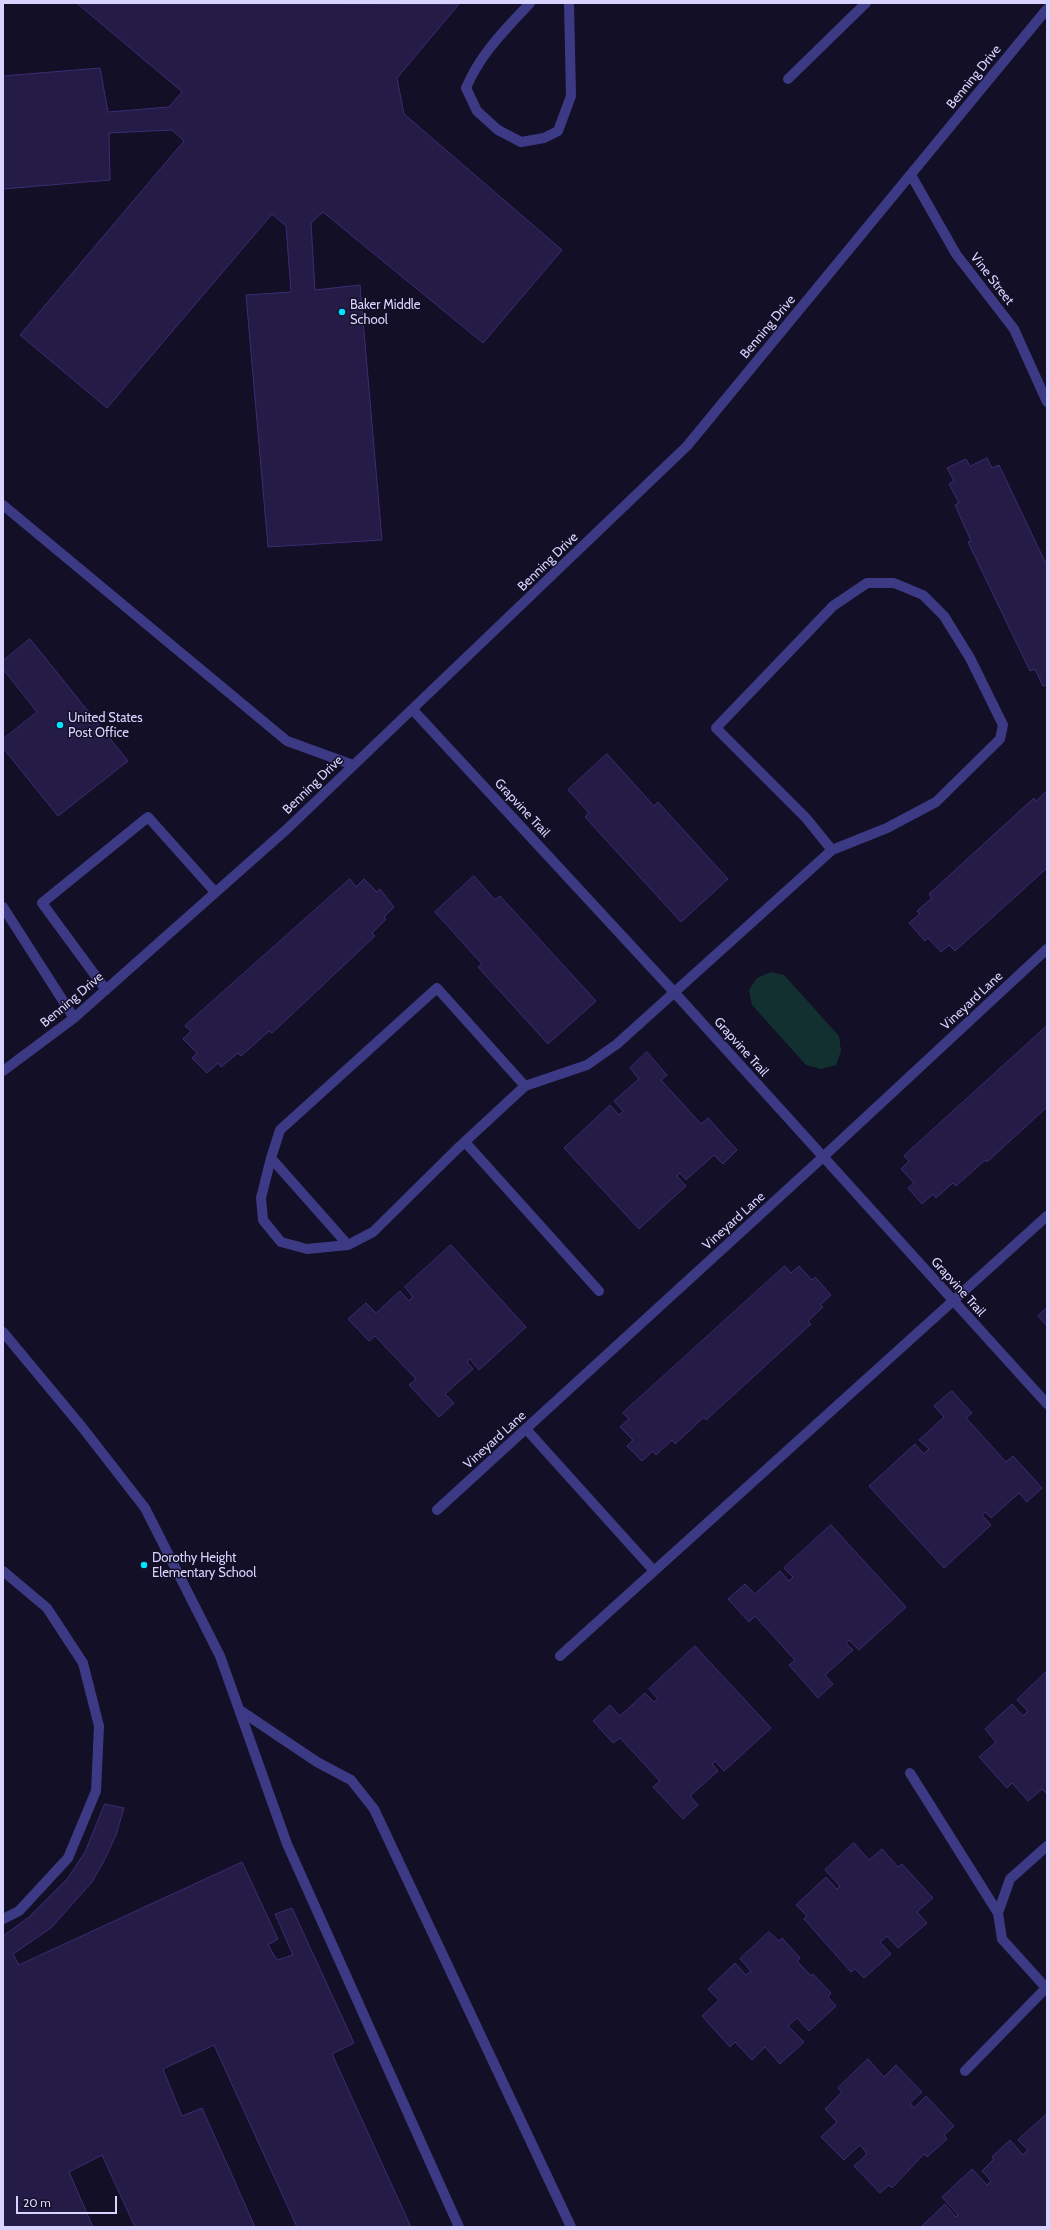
<!DOCTYPE html>
<html>
<head>
<meta charset="utf-8">
<style>
	body { margin:0 }
	#map { position:relative; width:1050px; height:2230px; overflow:hidden; background:#130f26; font-family:Cabin,sans-serif }
	canvas { display:block }
	.frame { position:absolute; inset:0; border:4px solid #d9d4ff; pointer-events:none }
	.scale { position:absolute; left:16px; top:2196px; width:101px; height:18px; box-sizing:border-box; border:2px solid #d9d4ff; border-top:0; padding-left:5px; font-size:12px; line-height:14px; white-space:nowrap; color:#d9d4ff; -webkit-text-stroke:3px #130f26; paint-order:stroke }
</style>
</head>
<body>
<div id="map">
<canvas width="1050" height="2230"></canvas>
<div class="frame"></div>
<div class="scale">20 m</div>
</div>
<script>
const g = document.querySelector('canvas').getContext('2d');
g.lineJoin = 'round';
function paint(path, color) { g.fillStyle = color; g.fill(path, 'evenodd'); }
function strokePath(path, color, width, dash) { g.strokeStyle = color; g.lineWidth = width; g.lineCap = dash ? 'butt' : 'round'; g.setLineDash(dash || []); g.stroke(path); }
function drawText(font, color, halo, rows, align = 'center') {
  g.font = font + ' Cabin,sans-serif'; g.lineWidth = 3; g.setLineDash([]); g.textBaseline = 'middle'; g.strokeStyle = halo; g.fillStyle = color; for (const [text, x, y, turn = 0] of rows) {
    g.save(); g.translate(x, y); g.rotate((+turn || 0) * Math.PI / 180); g.textAlign = isNaN(turn) ? turn : align; if (halo) g.strokeText(text, 0, 0); g.fillText(text, 0, 0); g.restore();
  }
}
paint(new Path2D(`
	M771 972 784 975 839 1036 841 1051 836 1065 821 1069 806 1065 752 1005 749 990 757 978Z`), '#12302f');
const building = new Path2D(`
	M77 3 459 4 397 78 404 114 562 250 483 343 323 212 311 223 315 290 360 285 382 540 268 547 246 295 291 292 286 226 272 214 107 408 20 335 184 141 172 130 109 133 110 180 3 189V76L100 68 108 112 169 107 182 92Z
	M987 458 992 468 999 465 1047 566V685L1043 686 1035 669 1030 671 968 542 971 541 955 505 959 503 949 484 954 481 947 468 966 459 970 466Z
	M30 639 128 761 58 816 3 748V739L37 712 3 669V661Z
	M607 754 654 806 658 802 728 879 681 922 585 817 589 813 568 790Z
	M1047 791V868L955 951 949 945 941 952 928 938 925 941 909 923 920 914 917 911 932 898 929 894 1034 798 1036 801Z
	M474 876 495 900 500 896 596 1001 548 1044 478 967 482 964 435 912Z
	M350 879 356 887 364 879 377 892 380 889 394 907 384 917 386 919 372 933 375 936 272 1033 269 1031 241 1056 238 1053 221 1067 218 1063 207 1073 192 1058 197 1053 183 1039 191 1031 185 1026Z
	M1047 1026V1107L987 1162 985 1160 956 1186 953 1183 936 1198 933 1194 922 1204 908 1188 914 1183 901 1169 909 1161 904 1156Z
	M647 1052 667 1075 661 1080 701 1124 708 1118 737 1150 723 1164 714 1155 686 1180 680 1173 677 1176 686 1186 639 1229 564 1148 610 1105 619 1115 623 1111 614 1101 639 1079 630 1068Z
	M451 1245 526 1327 479 1370 470 1359 467 1362 473 1369 445 1394 454 1403 439 1417 409 1385 416 1379 375 1336 369 1341 348 1319 366 1303 376 1313 400 1291 409 1301 413 1297 405 1287Z
	M785 1266 791 1273 799 1266 812 1280 815 1277 831 1295 820 1305 823 1307 808 1321 811 1324 706 1420 704 1417 675 1444 672 1440 656 1455 653 1451 642 1461 627 1446 633 1440 620 1427 629 1419 623 1413Z
	M1047 1308V1326L1038 1316Z
	M952 1391 972 1413 966 1418 1006 1462 1013 1456 1042 1488 1027 1502 1019 1493 991 1518 985 1512 982 1515 991 1525 944 1568 869 1486 915 1444 924 1454 929 1449 919 1440 944 1417 934 1406Z
	M831 1525 906 1607 859 1650 849 1640 846 1643 853 1650 825 1675 833 1684 818 1698 789 1665 795 1660 755 1616 749 1622 728 1599 745 1584 755 1594 780 1571 789 1581 793 1577 784 1568Z
	M695 1646 771 1728 724 1771 715 1761 712 1764 718 1771 690 1796 698 1805 683 1819 653 1787 660 1781 620 1738 613 1743 593 1721 610 1705 620 1716 645 1693 654 1702 658 1699 649 1689Z
	M1046 1672 1047 1794 1042 1789 1028 1801 1012 1783 1007 1788 979 1757 996 1742 985 1729 1012 1704 1023 1716 1028 1711 1017 1700Z
	M105 1804 124 1808 116 1835 105 1859 92 1882 51 1928 13 1954 19 1965 242 1862 278 1939 268 1945 277 1960 293 1955 275 1914 292 1908 354 2043 332 2054 411 2227H297L214 2045 163 2069 182 2116 202 2108 255 2227H135L102 2155 69 2172 93 2227H3V1936L29 1917 68 1878 85 1852Z
	M854 1843 869 1860 882 1849 898 1867 902 1864 933 1898 917 1912 927 1923 898 1948 887 1936 880 1942 891 1954 864 1978 855 1969 851 1972 804 1919 807 1916 796 1905 826 1877 837 1889 840 1886 825 1870Z
	M769 1932 779 1941 782 1938 800 1958 797 1961 811 1976 813 1974 831 1993 828 1997 836 2006 809 2031 797 2018 788 2026 804 2042 780 2064 765 2047 752 2060 735 2042 730 2047 702 2016 719 2000 708 1989 735 1963 746 1975 751 1971 740 1959Z
	M868 2059 884 2077 896 2065 922 2092 910 2103 914 2108 926 2096 954 2126 944 2135 947 2139 927 2157 924 2154 892 2188 889 2185 880 2193 854 2166 867 2154 860 2145 844 2160 821 2137 837 2122 825 2109 842 2092 838 2088Z
	M1047 2114V2227H921L945 2204 956 2217 958 2215 942 2197 972 2169 987 2185 991 2181 982 2171 994 2159 992 2157 1010 2140 1023 2155 1028 2150 1018 2140Z`);
paint(building, '#241b47');
strokePath(building, '#3b2d73', 1);
strokePath(new Path2D(`
	M530 3C504 31 481 53 466 88L477 111 498 130 521 142 544 138 558 131 571 96 569 3
	M788 79 866 3
	M3 505 287 741 353 765
	M3 907 74 1018
	M106 990 42 903 148 817 215 892
	M465 1142 599 1291
	M271 1158 261 1198 263 1220 281 1242 307 1249 348 1245 373 1232 457 1149 525 1086 587 1065 617 1044 832 850 887 828 936 802 1000 739 1003 725 970 658 944 616 923 595 894 583H867L833 606 716 728 806 818 832 850
	M348 1245 271 1158 280 1130 437 988 525 1086
	M3 1332 82 1427 145 1508 220 1656 287 1844 459 2227
	M526 1429 654 1571
	M3 1571 47 1608 83 1663 99 1726 96 1791 68 1858 19 1911 3 1919
	M560 1656 1047 1216
	M241 1711 317 1762 351 1780 374 1809 571 2227
	M910 1773 998 1913
	M1047 1846 1010 1879 998 1913 1002 1939 1047 1989
	M965 2071 1046 1988`), '#3d3a85', 10);
strokePath(new Path2D(`
	M911 175 956 254 1014 329 1047 402
	M413 710 674 992 1047 1404
	M3 1071 74 1018 287 829 687 446 1047 9
	M437 1510 823 1157 1047 949`), '#3d3a85', 10);
for (const [x, y, r, color] of [
	[342,312,4,"#00e5ff"],
	[60,725,4,"#00e5ff"],
	[144,1565,4,"#00e5ff"]
]) { const dot = new Path2D(); dot.arc(x, y, r, 0, 2 * Math.PI); g.fillStyle = color; g.fill(dot); strokePath(dot, '#130f26', 1.5); }
drawText('13px', '#d9d4ff', '#130f26', [
	["Benning Drive",974,77,-51],
	["Vine Street",992,279,52],
	["Benning Drive",768,327,-50],
	["Benning Drive",548,562,-44],
	["Benning Drive",313,785,-44],
	["Grapvine Trail",522,808,47],
	["Benning Drive",72,1000,-40],
	["Vineyard Lane",972,1001,-43],
	["Grapvine Trail",741,1047,48],
	["Vineyard Lane",734,1221,-42],
	["Grapvine Trail",958,1287,48],
	["Vineyard Lane",495,1440,-42]
]);
drawText('13px', '#d9d4ff', '#130f26', [
	["Baker Middle",350,305],
	["School",350,320],
	["United States",68,718],
	["Post Office",68,733],
	["Dorothy Height",152,1558],
	["Elementary School",152,1573]
], 'left');
</script>
</body>
</html>
